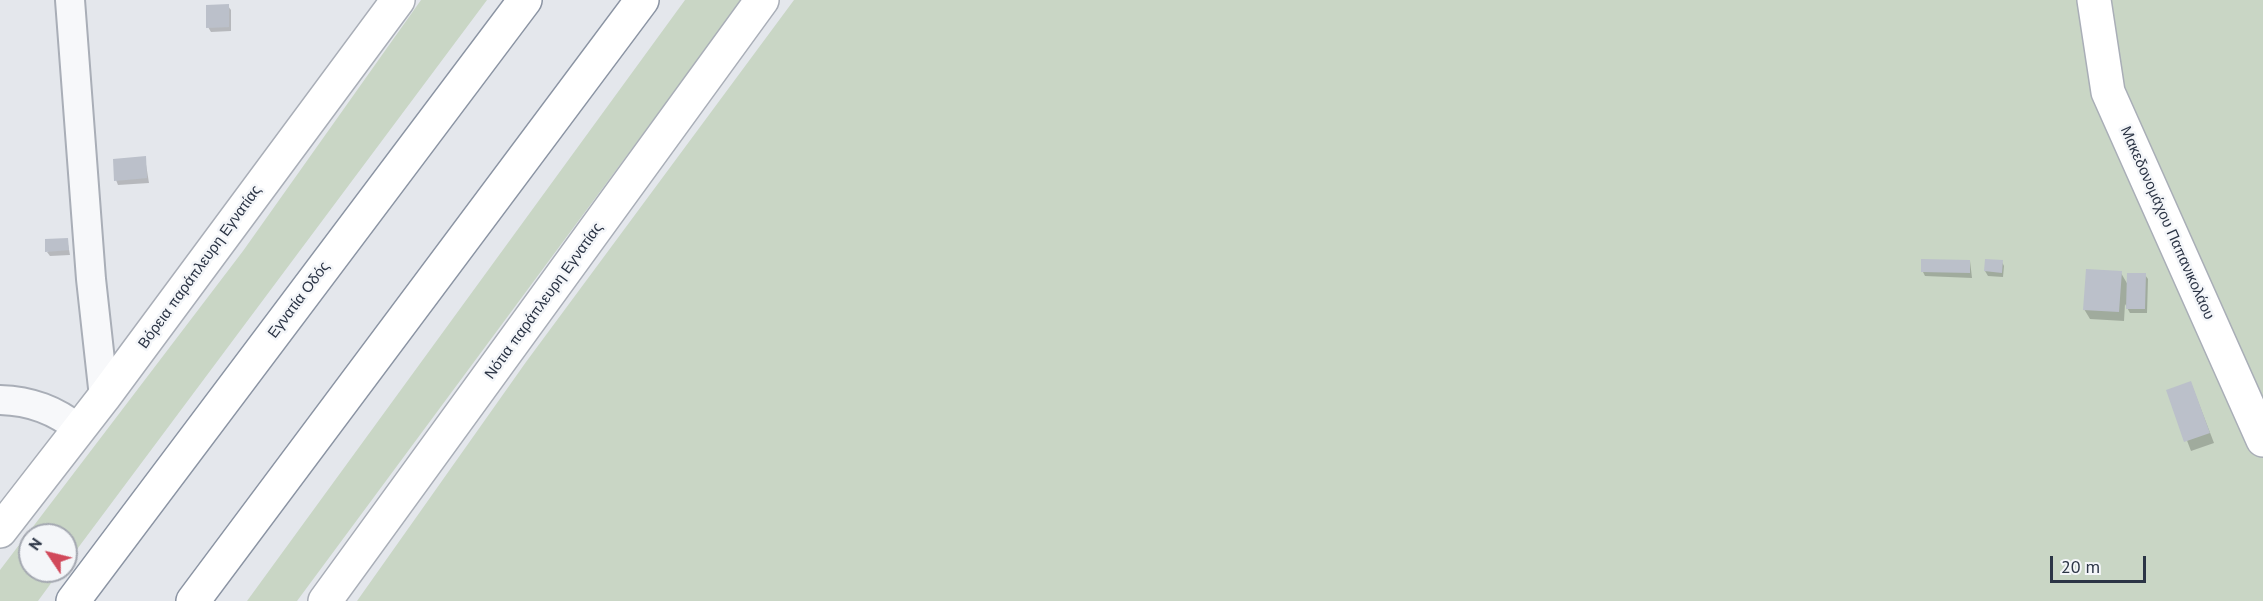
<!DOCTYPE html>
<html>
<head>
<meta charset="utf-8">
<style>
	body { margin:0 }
	#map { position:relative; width:2263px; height:601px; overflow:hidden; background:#e4e7ec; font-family:"PT Sans",sans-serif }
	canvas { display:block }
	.north { position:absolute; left:18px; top:523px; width:60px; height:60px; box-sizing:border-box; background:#f4f6f9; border:2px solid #a4a8b1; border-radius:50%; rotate:305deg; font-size:16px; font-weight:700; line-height:24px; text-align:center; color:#2b3445 }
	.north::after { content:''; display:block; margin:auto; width:21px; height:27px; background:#d1495b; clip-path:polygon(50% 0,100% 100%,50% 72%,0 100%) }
	.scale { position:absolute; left:2050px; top:556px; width:96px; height:27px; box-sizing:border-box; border:3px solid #2b3445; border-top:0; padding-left:8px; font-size:18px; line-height:21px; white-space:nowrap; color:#2b3445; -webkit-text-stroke:4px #f4f6f9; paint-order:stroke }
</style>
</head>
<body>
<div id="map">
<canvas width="2263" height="601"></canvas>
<div class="north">N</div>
<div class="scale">20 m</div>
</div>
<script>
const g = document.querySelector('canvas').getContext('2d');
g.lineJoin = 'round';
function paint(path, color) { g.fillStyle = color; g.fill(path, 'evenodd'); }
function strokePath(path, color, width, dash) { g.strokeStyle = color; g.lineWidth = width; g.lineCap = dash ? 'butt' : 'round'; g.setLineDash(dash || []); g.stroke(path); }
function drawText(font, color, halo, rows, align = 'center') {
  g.font = font + ' "PT Sans",sans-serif'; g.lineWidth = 5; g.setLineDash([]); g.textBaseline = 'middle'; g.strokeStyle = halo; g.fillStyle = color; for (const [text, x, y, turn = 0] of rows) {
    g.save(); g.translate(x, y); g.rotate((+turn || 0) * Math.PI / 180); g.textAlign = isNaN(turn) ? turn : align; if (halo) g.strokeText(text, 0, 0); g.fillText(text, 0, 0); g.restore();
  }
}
paint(new Path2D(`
	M421 0H487L66 564V535H30V571H60L38 601H0V570L243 251Z
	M685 0H742L297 601H247Z
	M794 0H2263V601H357L526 362Z`), '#c9d6c5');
paint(new Path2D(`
	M228 6 231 10V31L211 32 208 27Z
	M145 158 149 183 118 185 116 180Z
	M67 239 70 255 50 256 47 252Z
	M1986 260 2002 262 2004 266 2003 277 1988 276 1985 271Z
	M1970 261 1972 278 1925 276 1923 272Z
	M2121 273 2128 285 2145 275 2148 279 2147 313H2130L2125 304 2124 321 2090 319 2084 309Z
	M2191 383 2214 443 2191 451 2168 391Z`), '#0003');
paint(new Path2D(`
	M229 4V27L206 28V5Z
	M146 156 147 178 114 181 113 159Z
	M68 238 69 250 45 252V239Z
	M1921 259 1970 260V273L1921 272Z
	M1985 259 2003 260 2002 273 1984 271Z
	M2086 269 2122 271 2119 312 2083 310Z
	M2127 273H2146L2145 309H2126Z
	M2191 381 2210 433 2184 442 2166 390Z`), '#bbc0ca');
const street = new Path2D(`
	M70 0 91 279 104 397
	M0 400C31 401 55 410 79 429`);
const secondary = new Path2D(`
	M2094 0 2108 92 2263 440
	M0 531 104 397 398 0
	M325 601 762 0`);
const highway = new Path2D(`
	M73 601 525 0
	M193 601 642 0`);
strokePath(street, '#a9aeb7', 32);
strokePath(secondary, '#a9aeb7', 36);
strokePath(highway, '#8b94a3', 36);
strokePath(street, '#f7f8fa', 28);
strokePath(secondary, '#fff', 33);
strokePath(highway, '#fff', 33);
drawText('15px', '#2b3445', '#f4f6f9', [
	["Μακεδονομάχου Παπανικολάου",2167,223,66],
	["Βόρεια παράπλευρη Εγνατίας",200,267,-54],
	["Εγνατία Οδός",299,300,-53],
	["Νότια παράπλευρη Εγνατίας",544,301,-54]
]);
</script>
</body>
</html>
